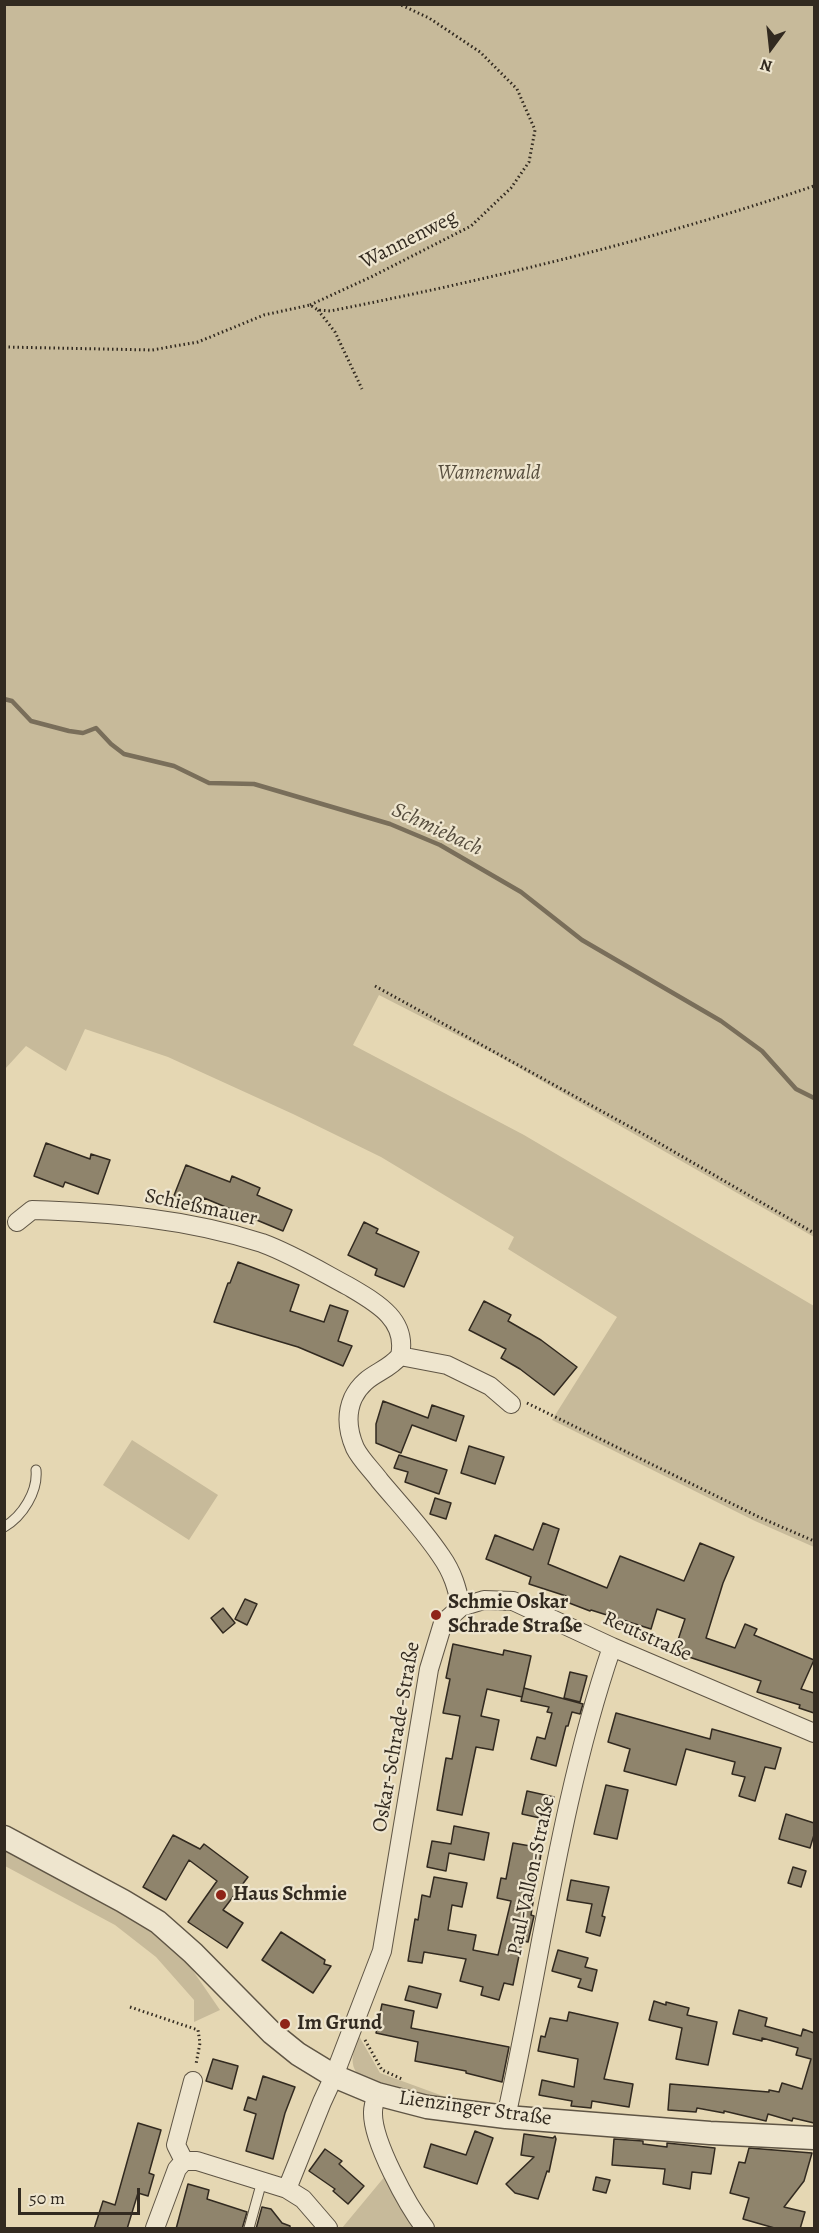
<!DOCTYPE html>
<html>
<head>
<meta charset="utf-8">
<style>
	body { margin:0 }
	#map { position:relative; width:819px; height:2233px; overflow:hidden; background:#e5d7b3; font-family:Alegreya,serif }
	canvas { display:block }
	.frame { position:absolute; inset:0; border:6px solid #322a20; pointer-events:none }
	.north { position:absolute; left:741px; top:18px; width:60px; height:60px; -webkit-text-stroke:4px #eee5ce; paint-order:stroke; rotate:195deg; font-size:16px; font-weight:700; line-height:24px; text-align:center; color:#322a20 }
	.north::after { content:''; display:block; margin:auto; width:21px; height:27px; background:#322a20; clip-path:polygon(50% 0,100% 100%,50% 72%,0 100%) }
	.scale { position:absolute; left:18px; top:2188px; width:122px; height:27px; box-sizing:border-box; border:3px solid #322a20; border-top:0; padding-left:8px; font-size:18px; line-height:21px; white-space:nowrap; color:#322a20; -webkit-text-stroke:4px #eee5ce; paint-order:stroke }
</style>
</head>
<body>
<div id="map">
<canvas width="819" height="2233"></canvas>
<div class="frame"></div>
<div class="north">N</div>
<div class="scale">50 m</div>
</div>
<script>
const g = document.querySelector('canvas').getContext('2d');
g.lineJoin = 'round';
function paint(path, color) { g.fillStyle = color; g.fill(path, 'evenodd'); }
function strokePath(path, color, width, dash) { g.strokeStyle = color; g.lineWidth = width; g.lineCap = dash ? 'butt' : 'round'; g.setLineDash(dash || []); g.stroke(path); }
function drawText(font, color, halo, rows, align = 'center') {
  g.font = font + ' Alegreya,serif'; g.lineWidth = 4.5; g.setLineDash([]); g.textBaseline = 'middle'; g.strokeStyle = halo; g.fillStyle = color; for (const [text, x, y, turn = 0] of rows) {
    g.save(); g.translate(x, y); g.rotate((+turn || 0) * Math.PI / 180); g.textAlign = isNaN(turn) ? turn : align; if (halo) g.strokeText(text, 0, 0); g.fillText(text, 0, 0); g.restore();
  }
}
paint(new Path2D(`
	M5 4 814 5V1237L498 1056 379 995 353 1045 524 1135 814 1306V1547L755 1521 552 1420 617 1317 508 1249 514 1237 381 1157 293 1114 168 1057 85 1029 66 1071 26 1046 5 1069Z
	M132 1440 218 1495 189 1540 103 1485Z
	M4 1848 136 1919 187 1962 220 2010 194 2022V2000L156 1957 115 1925 5 1866Z
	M359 2036 380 2073 443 2096V2098C426 2096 367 2086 357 2073 348 2061 355 2048 359 2036Z
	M386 2175 391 2191 419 2228H342Z`), '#c7ba9a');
strokePath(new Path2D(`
	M4 699 12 701 31 721 69 731 83 733 96 728 111 744 124 754 174 766 209 783 254 784 390 824 440 845 521 892 582 940 721 1021 762 1051 796 1089 814 1098`), '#796e5a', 4.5);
const building = new Path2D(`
	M46 1143 90 1159 91 1154 110 1160 98 1194 65 1182 63 1187 34 1176Z
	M186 1165 230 1182 232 1176 260 1188 257 1195 292 1210 283 1231 204 1198 200 1209 173 1198Z
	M364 1222 378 1229 376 1233 419 1252 404 1287 375 1275 377 1269 348 1255Z
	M238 1262 299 1285 290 1311 324 1322 330 1305 348 1311 338 1341 352 1346 343 1366 298 1347 214 1322 228 1283H230Z
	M484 1301 511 1315 508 1321 541 1340 577 1367 554 1395 520 1369 501 1358 506 1349 469 1330Z
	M383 1401 428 1418 432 1405 464 1416 456 1441 412 1425 401 1453 376 1443V1424Z
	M469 1446 504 1457 495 1484 461 1473Z
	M399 1455 447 1470 439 1494 405 1482 408 1472 394 1468Z
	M435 1498 451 1503 446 1519 430 1514Z
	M543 1523 559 1529 548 1564 607 1588 620 1556 684 1581 700 1543 734 1557 723 1583 706 1638 735 1648 745 1624 757 1629 754 1635 814 1660 801 1689 814 1693V1713L799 1708 800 1705 757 1692 761 1681 674 1652 685 1619 657 1609 651 1629 591 1610 590 1611 564 1601 566 1596 529 1584 531 1577 486 1559 495 1535 533 1550Z
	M245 1599 257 1604 247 1625 235 1619Z
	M223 1608 235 1623 223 1633 211 1618Z
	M453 1644 503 1655 504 1650 531 1656 522 1697 487 1689 481 1716 499 1720 493 1750 476 1747 462 1815 437 1810 446 1758 452 1759 460 1716 443 1713 450 1679 446 1678Z
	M570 1672 587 1676 580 1702 564 1698Z
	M524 1688 583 1704 580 1714 572 1712 568 1726H566L556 1766 531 1759 537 1737 545 1739 552 1713 547 1712 549 1707 521 1701Z
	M616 1713 710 1739 712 1729 781 1748 775 1769 765 1767 755 1801 739 1796 745 1777 732 1774 735 1762 686 1749 676 1785 624 1771 630 1749 608 1742Z
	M606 1785 628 1790 617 1839 594 1834Z
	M527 1791 554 1797 549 1820 522 1814Z
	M786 1814 814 1823V1835L810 1848 779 1839Z
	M454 1826 489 1833 484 1860 449 1853 446 1871 427 1867 432 1841 451 1844Z
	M173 1835 200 1849 204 1844 248 1877 223 1910 243 1923 227 1948 188 1922 217 1881 189 1860 166 1900 143 1887Z
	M513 1843 542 1848 531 1915 534 1916 528 1942 522 1941 513 1985 504 1983 499 2000 481 1995 483 1987 460 1981 466 1959 424 1952 422 1963 408 1961 415 1919 418 1920 422 1895 430 1897 434 1877 467 1883 462 1907 452 1905 448 1930 476 1935 473 1950 498 1955 511 1901 497 1898 501 1878 506 1879Z
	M793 1867 806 1871 801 1887 788 1883Z
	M571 1880 609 1887 602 1916 605 1917 600 1936 586 1932 592 1904 567 1900Z
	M281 1932 325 1960 324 1964 331 1966 313 1993 262 1960Z
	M558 1950 588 1958 585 1967 597 1970 592 1991 578 1987 581 1979 552 1971Z
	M409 1986 441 1994 437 2008 405 2000Z
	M654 2001 666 2005V2002L689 2008 687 2015 717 2022 708 2065 676 2059 682 2028 649 2020Z
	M382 2004 414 2011 411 2028 509 2047 502 2082 466 2073V2071L415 2061 418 2042 376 2033Z
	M739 2010 767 2018 765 2026 801 2036 803 2029 814 2033V2123L793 2118 792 2121 768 2114 766 2121 724 2111V2113L697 2108 696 2112 668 2110 670 2084 769 2092V2090L779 2092 782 2083 802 2089 811 2059 796 2055 798 2048 762 2038V2041L733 2034Z
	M569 2012 618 2023 604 2079 633 2084 629 2107 592 2101 591 2108 571 2106 572 2101 539 2095 542 2080 574 2087 578 2059 538 2051 541 2036 545 2037 550 2018 567 2021Z
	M213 2059 238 2066 232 2089 206 2081Z
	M263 2076 295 2087 285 2113 273 2159 246 2151 256 2114 244 2110 248 2097 256 2100Z
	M138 2123 161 2130 149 2173 154 2175 148 2196 138 2193 127 2229H94L103 2201 115 2205Z
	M475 2131 493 2138 477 2184 424 2167 431 2144 466 2155Z
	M524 2134 553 2138 555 2136 556 2139 549 2172 547 2171 538 2199 515 2193 506 2184 534 2157 521 2155Z
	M614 2139 643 2141V2144L667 2147V2143L715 2148 711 2174 692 2172 690 2189 663 2184 665 2169 612 2165Z
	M749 2148 812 2153 804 2181 784 2207 805 2212 800 2229H778L743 2219 749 2198 730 2193 739 2162 745 2163Z
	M325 2149 342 2161 339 2164 364 2186 348 2204 333 2191 335 2189 309 2171Z
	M596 2177 610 2180 606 2193 593 2190Z
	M188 2184 209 2190 207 2199 247 2212 242 2229H176Z
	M262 2207 271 2209 282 2223 290 2226V2229H256Z`);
paint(building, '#8f846c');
strokePath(building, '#322a20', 1.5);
const service = new Path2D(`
	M4 1527C23 1516 38 1491 36 1470
	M249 2228 262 2181`);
const minor = new Path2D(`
	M17 1222 32 1210C109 1212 188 1219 262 1243 292 1254 320 1271 348 1286 375 1302 408 1319 400 1356
	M400 1356C385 1374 365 1373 353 1398 346 1414 348 1432 355 1448 361 1460 372 1470 380 1481 401 1506 423 1529 441 1556 453 1573 457 1588 461 1607
	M400 1356 447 1365 490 1386 511 1404
	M377 2094C375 2100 373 2107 373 2112 372 2141 408 2206 425 2228
	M506 2117C541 1960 560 1799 612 1647
	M184 2161 176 2145 193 2081
	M155 2228 177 2169 184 2161H197L287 2189
	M328 2228 303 2199 287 2189 322 2102 334 2076 382 1951 429 1669 443 1623 461 1607 484 1600 513 1601 612 1647 814 1733`);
const tertiary = new Path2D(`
	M4 1837 123 1901 158 1922 193 1953 272 2033 298 2054 334 2076 377 2094 427 2107 506 2117 710 2133 814 2138`);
strokePath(service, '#5f5545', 11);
strokePath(minor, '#5f5545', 20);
strokePath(tertiary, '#5f5545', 25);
strokePath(new Path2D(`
	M310 305 371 277 471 226 511 188 529 162 535 130 517 89 480 52 429 18 399 4
	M318 310 335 332 362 389
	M4 347 152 350 198 342 264 315 310 305 318 310 330 311C493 279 657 239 814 186
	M375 986 652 1139 814 1233
	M527 1403 761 1518 814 1541
	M130 2007 198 2030 200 2043 196 2064
	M365 2040 382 2070 402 2079`), '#322a20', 3, [1.5, 3]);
strokePath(service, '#eee5ce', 9);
strokePath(minor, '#eee5ce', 18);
strokePath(tertiary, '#eee5ce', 22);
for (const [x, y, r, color] of [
	[436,1615,6,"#8f2418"],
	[221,1895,6,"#8f2418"],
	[285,2024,6,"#8f2418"]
]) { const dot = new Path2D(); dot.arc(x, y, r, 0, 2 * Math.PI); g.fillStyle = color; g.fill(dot); strokePath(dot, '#eee5ce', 2); }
drawText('21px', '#322a20', '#eee5ce', [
	["Wannenweg",409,240,-27],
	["Schießmauer",201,1208,12],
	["Reutstraße",647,1637,24],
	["Oskar-Schrade-Straße",397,1737,-80],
	["Paul-Vallon-Straße",532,1876,-78],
	["Lienzinger Straße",475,2109,8]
]);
drawText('italic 21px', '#574e3e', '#eee5ce', [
	["Wannenwald",489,474]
]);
drawText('bold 21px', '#322a20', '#eee5ce', [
	["Schmie Oskar",448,1603],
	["Schrade Straße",448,1627],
	["Haus Schmie",233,1895],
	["Im Grund",297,2024]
], 'left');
drawText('italic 22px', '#554c3d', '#eee5ce', [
	["Schmiebach",437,830,25]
]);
</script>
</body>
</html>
